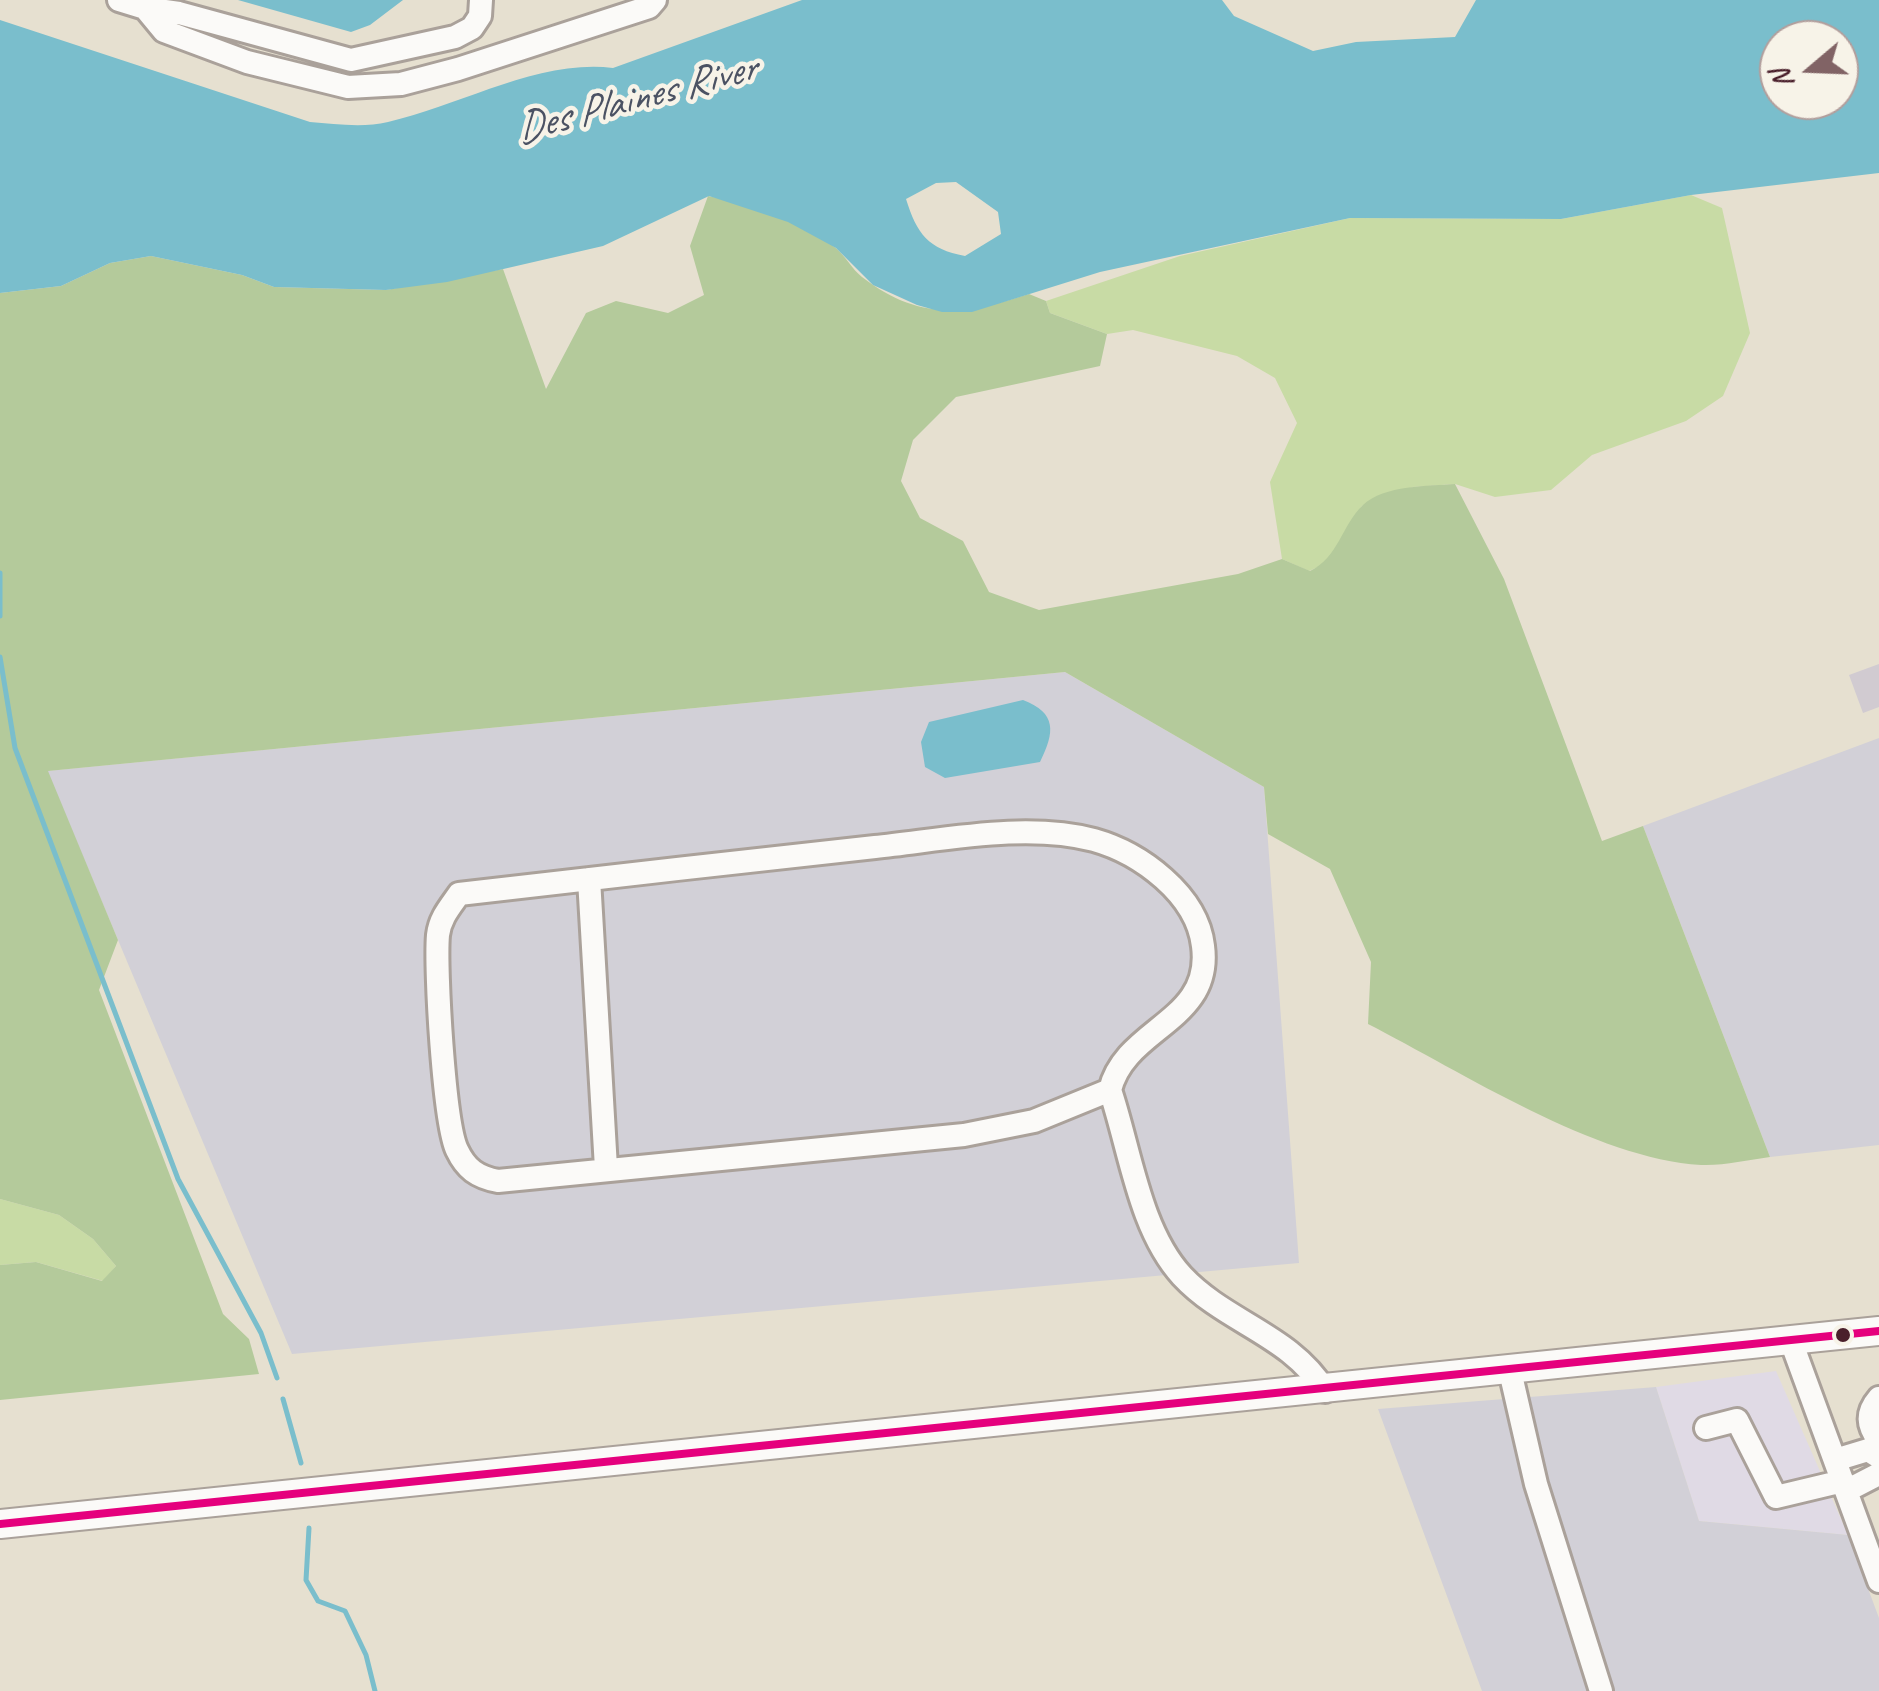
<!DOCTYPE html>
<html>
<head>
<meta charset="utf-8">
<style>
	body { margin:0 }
	#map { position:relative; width:1879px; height:1691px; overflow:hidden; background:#e6e0d0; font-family:Caveat,sans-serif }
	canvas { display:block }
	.north { position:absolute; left:1759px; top:20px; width:100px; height:100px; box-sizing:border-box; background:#f7f3e8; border:2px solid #b29e9c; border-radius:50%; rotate:251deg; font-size:28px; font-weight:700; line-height:40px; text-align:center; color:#4a1f2b }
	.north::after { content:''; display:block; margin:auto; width:35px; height:45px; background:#816365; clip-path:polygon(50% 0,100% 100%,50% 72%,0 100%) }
</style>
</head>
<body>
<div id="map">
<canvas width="1879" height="1691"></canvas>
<div class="north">N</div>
</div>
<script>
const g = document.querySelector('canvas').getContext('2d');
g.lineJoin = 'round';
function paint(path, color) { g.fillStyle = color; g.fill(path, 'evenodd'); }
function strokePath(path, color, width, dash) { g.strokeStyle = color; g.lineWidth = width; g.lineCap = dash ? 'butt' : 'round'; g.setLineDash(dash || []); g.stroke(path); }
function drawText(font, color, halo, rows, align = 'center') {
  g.font = font + ' Caveat,sans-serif'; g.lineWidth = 9; g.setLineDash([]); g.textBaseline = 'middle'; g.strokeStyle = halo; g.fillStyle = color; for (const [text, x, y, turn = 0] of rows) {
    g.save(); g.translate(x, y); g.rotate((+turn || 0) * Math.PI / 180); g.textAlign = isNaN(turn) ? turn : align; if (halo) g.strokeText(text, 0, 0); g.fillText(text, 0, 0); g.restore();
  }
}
paint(new Path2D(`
	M1776 1371 1848 1535 1699 1521 1656 1387Z`), '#e0dae5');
paint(new Path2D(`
	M1065 672 1264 787 1299 1263 292 1354 47 771Z
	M1879 738V1145L1770 1157 1643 826Z
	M1656 1387 1699 1521 1848 1535 1879 1618V1691H1482L1378 1409Z`), '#d2d0d7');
paint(new Path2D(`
	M1691 195 1722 208 1750 333 1723 396 1686 421 1592 455 1551 490 1495 497 1455 484 1413 487 1362 506 1327 563 1309 571 1282 559 1270 482 1297 423 1275 378 1237 356 1133 330 1107 334 1050 313 1046 301 1180 256 1350 218 1561 219Z
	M0 1199 59 1215 93 1239 116 1266 103 1281 36 1262 0 1265Z`), '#c8dba5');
paint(new Path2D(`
	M708 196C749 204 805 221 837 249 846 257 852 269 862 277 920 322 966 314 1029 294L1046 301 1050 313 1107 334 1100 366 956 397 913 440 901 481 920 518 963 541 989 592 1039 610 1238 574 1282 559 1310 571C1339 557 1341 526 1363 505 1384 485 1429 486 1455 484L1504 579 1602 841 1643 826 1770 1157C1747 1160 1723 1166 1701 1165 1596 1159 1462 1072 1368 1024L1371 962 1330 869 1268 834 1264 787 1065 672 48 771 118 940 99 990 223 1314 249 1339 259 1374 0 1400V1265L36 1262 102 1281 116 1266 93 1239 59 1215 0 1199V293L61 286 110 263 151 256 242 275 274 287 386 290 503 269 546 389 586 313 616 301 668 313 704 295 690 246Z`), '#b4ca9b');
paint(new Path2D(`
	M238 0H403L370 25 351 32Z
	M802 0H1222L1234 16 1313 51 1356 42 1455 37 1476 0H1879V173L1691 195 1561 219 1350 218 1100 272 972 312H942L917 305 873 285 836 248 788 222 709 196 603 246 447 282 386 290 274 287 242 275 151 256 110 263 61 286 0 293V20L310 122C335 124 363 128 388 122 460 106 538 59 613 68ZM1779 40H1839V100H1779ZM956 182 998 212 1001 234 965 256C928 249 917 234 906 199L936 183Z
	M1023 700C1057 713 1055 732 1040 762L945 778 925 767 921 742 929 722Z`), '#7abecc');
strokePath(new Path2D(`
	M0 573V616
	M0 657 15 748 178 1179 261 1333 277 1378
	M283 1399 301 1463
	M309 1528 306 1580 318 1601 345 1611 366 1655 375 1691`), '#7abecc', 5);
paint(new Path2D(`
	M1879 664V707L1863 713 1849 675Z`), '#d1cbd1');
const minor = new Path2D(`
	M119 0 145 8 164 31 247 62 348 87 401 84 458 69 649 7 655 0
	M145 8 179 13 351 60 455 37 472 28 480 16 481 0
	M589 879 606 1168
	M1110 1090C1125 1027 1213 1022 1203 946 1197 894 1140 853 1094 840 1026 822 943 840 875 847 736 862 598 878 459 894 450 907 440 918 438 935 435 968 444 1123 457 1150 466 1169 477 1177 498 1181L964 1135 1034 1121 1110 1090C1130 1149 1139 1229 1182 1276 1226 1323 1291 1335 1325 1391
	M1791 1341 1879 1581
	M1510 1371 1536 1484 1601 1691
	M1879 1398C1866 1413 1867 1425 1879 1441
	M1706 1428 1737 1420 1776 1497 1843 1481
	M1835 1460 1868 1450 1879 1457
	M1846 1491 1879 1474`);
const major = new Path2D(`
	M0 1524 1879 1331`);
strokePath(minor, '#aaa19a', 28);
strokePath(major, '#aaa19a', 32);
strokePath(minor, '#fbfaf8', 22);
strokePath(major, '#fbfaf8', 28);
strokePath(new Path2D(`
	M0 1524 1879 1331`), '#e5007d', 8);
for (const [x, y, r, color] of [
	[1843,1335,9,"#4a1f2b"]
]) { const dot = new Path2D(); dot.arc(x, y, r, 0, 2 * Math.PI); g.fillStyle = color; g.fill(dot); strokePath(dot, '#f7f3e8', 4); }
drawText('italic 42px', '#4b5263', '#f7f3e8', [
	["Des Plaines River",636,100,-15]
]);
</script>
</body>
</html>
